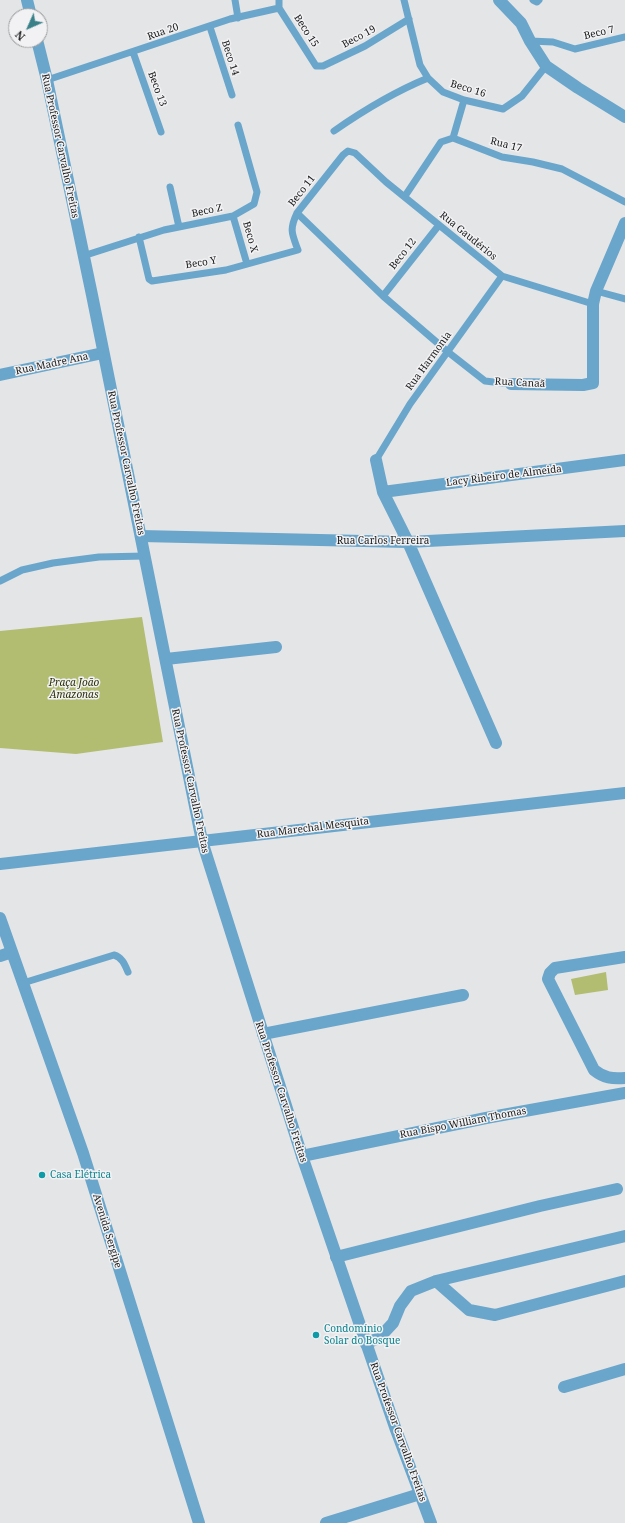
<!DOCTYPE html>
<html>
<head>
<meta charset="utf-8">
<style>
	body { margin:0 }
	#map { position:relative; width:625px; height:1523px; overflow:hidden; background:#e4e5e6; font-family:"Noto Serif",serif }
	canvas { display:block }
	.north { position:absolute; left:8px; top:8px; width:40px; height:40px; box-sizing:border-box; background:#f2f2f4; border:1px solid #9b9c9d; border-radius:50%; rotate:225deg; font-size:11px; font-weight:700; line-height:16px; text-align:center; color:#191a1a }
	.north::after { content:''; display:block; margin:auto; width:14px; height:18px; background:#398089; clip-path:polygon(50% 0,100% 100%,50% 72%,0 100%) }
</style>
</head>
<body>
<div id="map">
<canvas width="625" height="1523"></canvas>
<div class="north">N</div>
</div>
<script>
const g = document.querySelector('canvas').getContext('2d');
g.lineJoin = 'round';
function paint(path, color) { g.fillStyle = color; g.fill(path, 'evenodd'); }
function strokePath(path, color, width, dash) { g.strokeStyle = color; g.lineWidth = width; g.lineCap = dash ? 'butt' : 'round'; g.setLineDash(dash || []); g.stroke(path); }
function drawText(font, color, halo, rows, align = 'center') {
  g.font = font + ' "Noto Serif",serif'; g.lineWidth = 3; g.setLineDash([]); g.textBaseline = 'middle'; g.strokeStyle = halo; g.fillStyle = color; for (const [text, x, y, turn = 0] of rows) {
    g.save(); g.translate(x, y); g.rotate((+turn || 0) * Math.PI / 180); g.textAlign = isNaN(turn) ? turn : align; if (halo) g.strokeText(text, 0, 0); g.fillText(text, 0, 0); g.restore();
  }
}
paint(new Path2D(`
	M142 617 163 742 76 754 0 748V631Z
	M606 972 608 990 575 995 571 979Z`), '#b2bd72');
strokePath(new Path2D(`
	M235 0 238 18
	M404 0 420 65 428 78 443 92 464 100 503 109 522 96 546 66
	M533 0 537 2 539 0
	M279 8 316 66H323L365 46 409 19
	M210 27 232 95
	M530 41 553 42 575 49 625 37
	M133 52 161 132
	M47 80 230 19 279 8V0
	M334 131C364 110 394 92 428 78
	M453 138 464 100
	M170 187 179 227
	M405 196 441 142 453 138 502 157 533 162 562 169 625 202
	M297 213 383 296 448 352 485 381 511 384
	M233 216 247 264
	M139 237 149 279 152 281 226 270 298 250C292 234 289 230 297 213L343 155 348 151 355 153 386 182 502 276 593 304
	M83 256 164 230 233 216 254 204 257 192 238 125
	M596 291 625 299
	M383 296 439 225
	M376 460 410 404 502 276
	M0 581 22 570 53 563 99 557 145 556
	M23 983 114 955C122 957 125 965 128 972`), '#6aa6cb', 7);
strokePath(new Path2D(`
	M499 0 521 23 530 41 546 66 578 88 625 117
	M0 375 103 353
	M511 384 583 385 593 383V304L596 291 625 223
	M376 460 383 492 408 542 496 743
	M383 492 625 460
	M141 536 408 542 625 531
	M166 659 276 647
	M0 864 202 841
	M0 918 83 1153 199 1523
	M0 956 12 952
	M625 957 555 968 550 973 548 979 594 1070C604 1078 612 1079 625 1078
	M263 1034 463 995
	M302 1156 486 1118 625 1093
	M336 1257 540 1206 617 1189
	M436 1281 469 1310 495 1315 625 1281
	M366 1344 380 1337 393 1323 400 1306 411 1291 436 1281 625 1236
	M564 1387 625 1369
	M326 1523 420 1494`), '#6aa6cb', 12);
strokePath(new Path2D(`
	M27 0 31 16
	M37 40 47 80 92 295 202 841 302 1156 396 1430 431 1523
	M202 841 625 793`), '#6aa6cb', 12);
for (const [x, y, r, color] of [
	[42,1175,4,"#0f9aa8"],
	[316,1335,4,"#0f9aa8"]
]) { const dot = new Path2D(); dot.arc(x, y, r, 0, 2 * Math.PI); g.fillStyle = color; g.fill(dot); strokePath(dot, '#f2f2f4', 1.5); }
drawText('10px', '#191a1a', '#f2f2f4', [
	["Beco 15",306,31,57],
	["Rua 20",163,32,-19],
	["Beco 7",599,33,-13],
	["Beco 19",359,37,-28],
	["Beco 14",230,58,72],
	["Beco 13",157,89,70],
	["Beco 16",468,89,17],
	["Rua 17",506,145,14],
	["Rua Professor Carvalho Freitas",60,146,78],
	["Beco 11",302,191,-52],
	["Beco Z",207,211,-12],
	["Rua Gaudérios",468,236,39],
	["Beco X",250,237,74],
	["Beco 12",403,254,-52],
	["Beco Y",201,263,-9],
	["Rua Harmonia",429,361,-54],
	["Rua Madre Ana",52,364,-12],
	["Rua Canaã",520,383,3],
	["Rua Professor Carvalho Freitas",126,463,78],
	["Lacy Ribeiro de Almeida",504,476,-7],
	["Rua Carlos Ferreira",383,541],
	["Rua Professor Carvalho Freitas",190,781,78],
	["Rua Marechal Mesquita",313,828,-7],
	["Rua Professor Carvalho Freitas",281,1092,72],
	["Rua Bispo William Thomas",463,1123,-11],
	["Avenida Sergipe",107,1231,73],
	["Rua Professor Carvalho Freitas",398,1432,70]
]);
drawText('italic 10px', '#2a2e03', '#f2f2f4', [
	["Praça João",74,683],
	["Amazonas",74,695]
]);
drawText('10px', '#0d838f', '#f2f2f4', [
	["Casa Elétrica",50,1175],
	["Condomínio",324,1329],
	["Solar do Bosque",324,1341]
], 'left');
</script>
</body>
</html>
